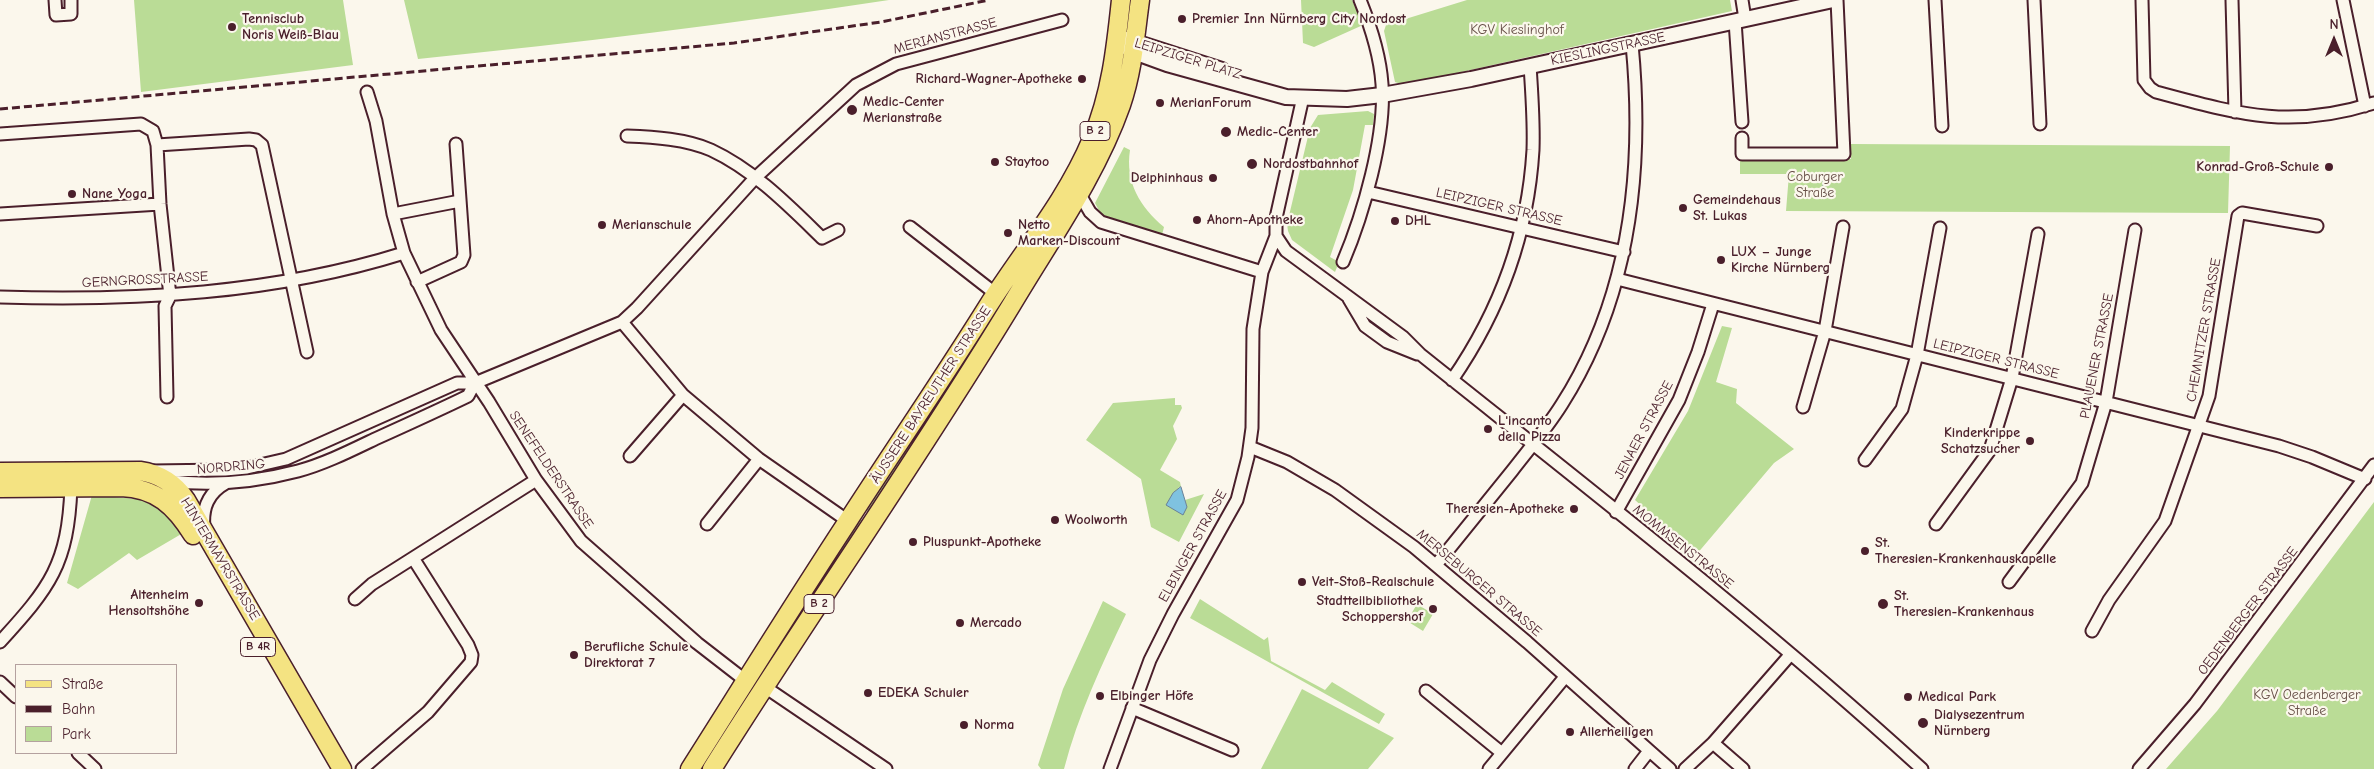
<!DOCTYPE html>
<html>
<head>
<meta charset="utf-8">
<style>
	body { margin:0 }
	#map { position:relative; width:2374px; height:769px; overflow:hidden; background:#fbf7ec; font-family:"Comic Neue",sans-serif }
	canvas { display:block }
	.legend { position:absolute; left:15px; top:664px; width:162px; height:90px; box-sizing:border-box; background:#fbf7ec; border:1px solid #b4a19f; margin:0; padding:6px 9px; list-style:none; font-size:15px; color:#4a1f2b }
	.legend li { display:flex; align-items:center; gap:10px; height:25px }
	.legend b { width:25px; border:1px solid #b4a19f }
	.north { position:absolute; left:2309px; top:15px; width:50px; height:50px; -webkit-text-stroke:4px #fbf7ec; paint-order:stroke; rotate:0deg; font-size:14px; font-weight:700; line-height:20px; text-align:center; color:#4a1f2b }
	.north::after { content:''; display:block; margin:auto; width:18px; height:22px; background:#4a1f2b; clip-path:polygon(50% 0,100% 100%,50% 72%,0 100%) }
</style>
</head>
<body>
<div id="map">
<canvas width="2374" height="769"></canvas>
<ul class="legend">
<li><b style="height:6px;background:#f4e382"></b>Straße</li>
<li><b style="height:6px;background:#4a1f2b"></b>Bahn</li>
<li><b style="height:14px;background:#badc96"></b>Park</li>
</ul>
<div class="north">N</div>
</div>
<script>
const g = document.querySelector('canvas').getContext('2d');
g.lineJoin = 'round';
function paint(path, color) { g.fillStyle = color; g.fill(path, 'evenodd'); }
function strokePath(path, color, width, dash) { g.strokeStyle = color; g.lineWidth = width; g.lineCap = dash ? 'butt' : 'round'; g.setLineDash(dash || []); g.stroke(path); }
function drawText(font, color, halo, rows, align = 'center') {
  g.font = font + ' "Comic Neue",sans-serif'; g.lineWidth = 4.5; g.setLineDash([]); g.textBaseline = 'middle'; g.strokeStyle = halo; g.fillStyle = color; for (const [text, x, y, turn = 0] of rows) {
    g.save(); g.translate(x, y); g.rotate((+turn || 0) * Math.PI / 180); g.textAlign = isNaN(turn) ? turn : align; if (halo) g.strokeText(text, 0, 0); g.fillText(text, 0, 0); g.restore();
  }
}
paint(new Path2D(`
	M134 0H343L353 65 141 92Z
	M404 0H889C732 24 575 43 418 59Z
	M1301 0H1352L1363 25 1314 47 1303 43Z
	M1467 0H1730L1732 11 1404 85 1395 82 1384 31 1386 25Z
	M1368 111 1374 114 1373 125H1365L1353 190 1330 257 1339 262 1335 272 1292 240 1288 231 1287 224 1310 128 1318 115Z
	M1851 144 2230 146 2228 213 1786 211 1789 174H1740V160L1851 159Z
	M1124 147 1130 150C1125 182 1140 207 1164 227L1162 235 1102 216 1095 203Z
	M1722 326 1732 328 1716 382 1737 389 1736 403 1794 449 1774 463 1696 555 1635 500 1688 411Z
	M940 396 944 397 872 514 862 508Z
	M1175 398V405H1181L1182 408 1173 426 1177 439 1160 470 1180 482 1181 487 1178 488 1187 507 1185 500 1204 494 1179 542 1151 527 1141 479 1086 440 1113 403Z
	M92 495 148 500 164 508 183 533 137 560 129 553 78 589 67 583Z
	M2374 502V769H2166L2217 711Z
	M857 517 866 523 706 769H695Z
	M1200 599 1264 640 1268 637 1271 661 1325 690 1332 682 1385 714 1379 724 1190 618Z
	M1103 601 1126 614C1102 664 1078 715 1064 769H1041L1038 765 1063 689Z
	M1417 604 1433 614 1423 631 1407 621Z
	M1302 689 1394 738 1368 769H1261Z`), '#badc96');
const water = new Path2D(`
	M1181 487 1187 507 1183 515 1166 505 1173 493Z`);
paint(water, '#7fc2e0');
strokePath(water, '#6a8198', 1);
strokePath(new Path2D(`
	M1818 181 1819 176H1824V191L1827 195`), '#6a8198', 3);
const minor = new Path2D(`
	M55 0 56 15 71 14V0
	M1742 0 1745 19
	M1935 0 1942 126
	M2034 0 2040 124
	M2142 0 2144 80 2150 88 2156 92C2238 114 2290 130 2374 103
	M2232 0 2235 112
	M2343 0 2365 106
	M1735 21 1742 122
	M367 92 376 121 393 214 404 253 441 330 489 402 536 480 581 541 697 643 746 681
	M0 134 141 124 153 131 157 145 160 204 170 296 165 306 167 397
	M627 136C654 137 686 139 711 150 754 170 789 206 822 238L838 230
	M1742 138V154H1844L1837 0
	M157 145 249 139 256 140 262 145 307 352
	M1368 192 1624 252
	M1079 193 1090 212 1101 222 1262 272
	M0 214 160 204
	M393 214 460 201
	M910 227 996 294
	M1276 236 1286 251 1403 337 1420 354C1589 489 1762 623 1922 769
	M1343 262C1363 215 1386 136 1382 84 1380 55 1371 27 1360 0
	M1617 279 2279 446 2312 457 2365 479
	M417 282 461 262 464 255 456 144
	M0 297C136 301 273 294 404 253
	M1349 299 1365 326 1387 342 1417 354
	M622 322 683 395 759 459 848 521
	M1452 380C1499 312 1528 234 1533 150 1534 122 1532 94 1530 66
	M1803 407 1825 331 1843 227
	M1250 447 1287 462 1335 490 1414 547 1527 642 1670 769
	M630 456 683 395
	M1865 460 1902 409 1917 355 1940 228
	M151 471 225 470 247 468 286 459 457 383H475L622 322 637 308 755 178 856 85 896 64 1062 20
	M169 481C212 486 256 482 298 471 324 464 350 451 375 439 406 425 437 411 468 396L475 383
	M1616 512 1679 400 1698 352 1713 304
	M707 524 759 459
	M1936 524 1990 450 2012 378 2038 234
	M204 528C202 508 208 493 226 483
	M1436 565C1461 534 1487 502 1512 471 1529 449 1547 428 1562 404 1630 297 1644 168 1632 44
	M2009 582 2082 483 2106 402 2135 230
	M355 599 372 584 413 558
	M2092 631 2109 600 2165 521 2171 504 2209 396 2238 216 2242 213 2317 226
	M0 642C50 587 68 565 71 487
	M0 682 16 697
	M765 687 886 769
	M1426 691 1502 753
	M1132 708 1232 750
	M1713 743 1743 769
	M78 753 95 769
	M362 769 428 712 471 662 472 655 468 645 413 558 536 480
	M1110 769 1150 660 1173 614 1237 500 1248 457 1252 428 1253 329 1262 272 1276 236V218L1303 97
	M1489 769 1565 677
	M1635 769 1649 751
	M1685 769 1713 743 1790 655
	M2139 769 2195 704 2374 465`);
const tertiary = new Path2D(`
	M1126 39 1222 70
	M1126 47 1134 52 1167 64 1286 97 1347 99 1382 95 1471 79 1833 0`);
const primary = new Path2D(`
	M0 472 140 471C160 474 175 484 186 500L342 769
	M0 488 121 487C156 488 175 506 193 535
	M690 769C742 687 793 605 846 524 893 451 942 380 988 306 1023 251 1066 201 1092 139 1111 94 1116 48 1121 0
	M712 769C810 613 916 462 1012 304 1050 240 1096 176 1121 105 1133 70 1135 36 1140 0`);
strokePath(minor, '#4a1f2b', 15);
strokePath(tertiary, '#4a1f2b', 18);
strokePath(primary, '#4a1f2b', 21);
strokePath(minor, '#fbf7ec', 11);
strokePath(tertiary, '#fbf7ec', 14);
strokePath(primary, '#f4e382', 18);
strokePath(new Path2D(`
	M0 109 734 43 881 22 989 0`), '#4a1f2b', 3, [8, 4]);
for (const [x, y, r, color] of [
	[1182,19,5,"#4a1f2b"],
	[232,27,5,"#4a1f2b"],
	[1082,79,5,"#4a1f2b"],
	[1160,103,5,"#4a1f2b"],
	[852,110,6,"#4a1f2b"],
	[1226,132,6,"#4a1f2b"],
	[995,162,5,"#4a1f2b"],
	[1252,164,6,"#4a1f2b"],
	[2329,167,5,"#4a1f2b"],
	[1213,178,5,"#4a1f2b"],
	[72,194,5,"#4a1f2b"],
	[1683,208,5,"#4a1f2b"],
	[1197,220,5,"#4a1f2b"],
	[1395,221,5,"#4a1f2b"],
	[602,225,5,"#4a1f2b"],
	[1008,233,5,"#4a1f2b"],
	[1721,260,5,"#4a1f2b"],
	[1488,429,5,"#4a1f2b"],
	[2030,441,5,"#4a1f2b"],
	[1574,509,5,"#4a1f2b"],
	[1055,520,5,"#4a1f2b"],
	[913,542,5,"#4a1f2b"],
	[1865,551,5,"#4a1f2b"],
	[1302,582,5,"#4a1f2b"],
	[199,603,5,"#4a1f2b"],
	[1883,604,6,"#4a1f2b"],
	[1433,609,5,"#4a1f2b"],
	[960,623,5,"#4a1f2b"],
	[574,655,5,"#4a1f2b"],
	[868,693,5,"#4a1f2b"],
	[1100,696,5,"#4a1f2b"],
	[1908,697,5,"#4a1f2b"],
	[1923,723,6,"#4a1f2b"],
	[964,725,5,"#4a1f2b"],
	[1570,732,5,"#4a1f2b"]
]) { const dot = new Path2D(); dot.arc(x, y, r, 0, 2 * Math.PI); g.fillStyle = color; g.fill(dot); strokePath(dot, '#fbf7ec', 2); }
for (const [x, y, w] of [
	[1095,131,30],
	[819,604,30],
	[258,647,35]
]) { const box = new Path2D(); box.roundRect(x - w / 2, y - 9.5, w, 19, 4); g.fillStyle = '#fbf7ec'; g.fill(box); strokePath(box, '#4a1f2b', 1); }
drawText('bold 12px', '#4a1f2b', null, [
	["B 2",1095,131],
	["B 2",819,604],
	["B 4R",258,647]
]);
drawText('bold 14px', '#4a1f2b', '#fbf7ec', [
	["Tennisclub",242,19],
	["Noris Weiß-Blau",242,35],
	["Premier Inn Nürnberg City Nordost",1192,19],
	["Richard-Wagner-Apotheke",1072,79,"right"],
	["Medic-Center",863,102],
	["Merianstraße",863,118],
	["MerianForum",1170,103],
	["Medic-Center",1237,132],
	["Staytoo",1005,162],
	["Nordostbahnhof",1263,164],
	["Konrad-Groß-Schule",2319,167,"right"],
	["Delphinhaus",1203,178,"right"],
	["Nane Yoga",82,194],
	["Gemeindehaus",1693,200],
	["St. Lukas",1693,216],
	["Ahorn-Apotheke",1207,220],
	["DHL",1405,221],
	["Merianschule",612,225],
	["Netto",1018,225],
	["Marken-Discount",1018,241],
	["LUX – Junge",1731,252],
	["Kirche Nürnberg",1731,268],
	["L'incanto",1498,421],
	["della Pizza",1498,437],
	["Kinderkrippe",2020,433,"right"],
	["Schatzsucher",2020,449,"right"],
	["Theresien-Apotheke",1564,509,"right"],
	["Woolworth",1065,520],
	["Pluspunkt-Apotheke",923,542],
	["St.",1875,543],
	["Theresien-Krankenhauskapelle",1875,559],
	["Veit-Stoß-Realschule",1312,582],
	["Altenheim",189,595,"right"],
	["Hensoltshöhe",189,611,"right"],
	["St.",1894,596],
	["Theresien-Krankenhaus",1894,612],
	["Stadtteilbibliothek",1423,601,"right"],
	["Schoppershof",1423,617,"right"],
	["Mercado",970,623],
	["Berufliche Schule",584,647],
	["Direktorat 7",584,663],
	["EDEKA Schuler",878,693],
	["Elbinger Höfe",1110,696],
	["Medical Park",1918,697],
	["Dialysezentrum",1934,715],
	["Nürnberg",1934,731],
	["Norma",974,725],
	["Allerheiligen",1580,732]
], 'left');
drawText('14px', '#664e46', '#fbf7ec', [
	["KGV Kieslinghof",1517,30],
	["Coburger",1815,177],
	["Straße",1815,193],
	["KGV Oedenberger",2307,695],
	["Straße",2307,711]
]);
drawText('14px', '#4a1f2b', '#fbf7ec', [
	["MERIANSTRASSE",945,36,-15],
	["KIESLINGSTRASSE",1608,49,-12],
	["LEIPZIGER PLATZ",1188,59,17],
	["LEIPZIGER STRASSE",1499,207,13],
	["GERNGROSSTRASSE",145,280,-3],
	["CHEMNITZER STRASSE",2204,330,-80],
	["PLAUENER STRASSE",2097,356,-79],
	["LEIPZIGER STRASSE",1996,359,14],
	["ÄUSSERE BAYREUTHER STRASSE",931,395,-57],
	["JENAER STRASSE",1644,430,-62],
	["NORDRING",231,467,-5],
	["SENEFELDERSTRASSE",551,470,56],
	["ELBINGER STRASSE",1193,546,-61],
	["MOMMSENSTRASSE",1683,547,39],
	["HINTERMAYRSTRASSE",220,559,59],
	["MERSEBURGER STRASSE",1479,583,40],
	["OEDENBERGER STRASSE",2248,611,-53]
]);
</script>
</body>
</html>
